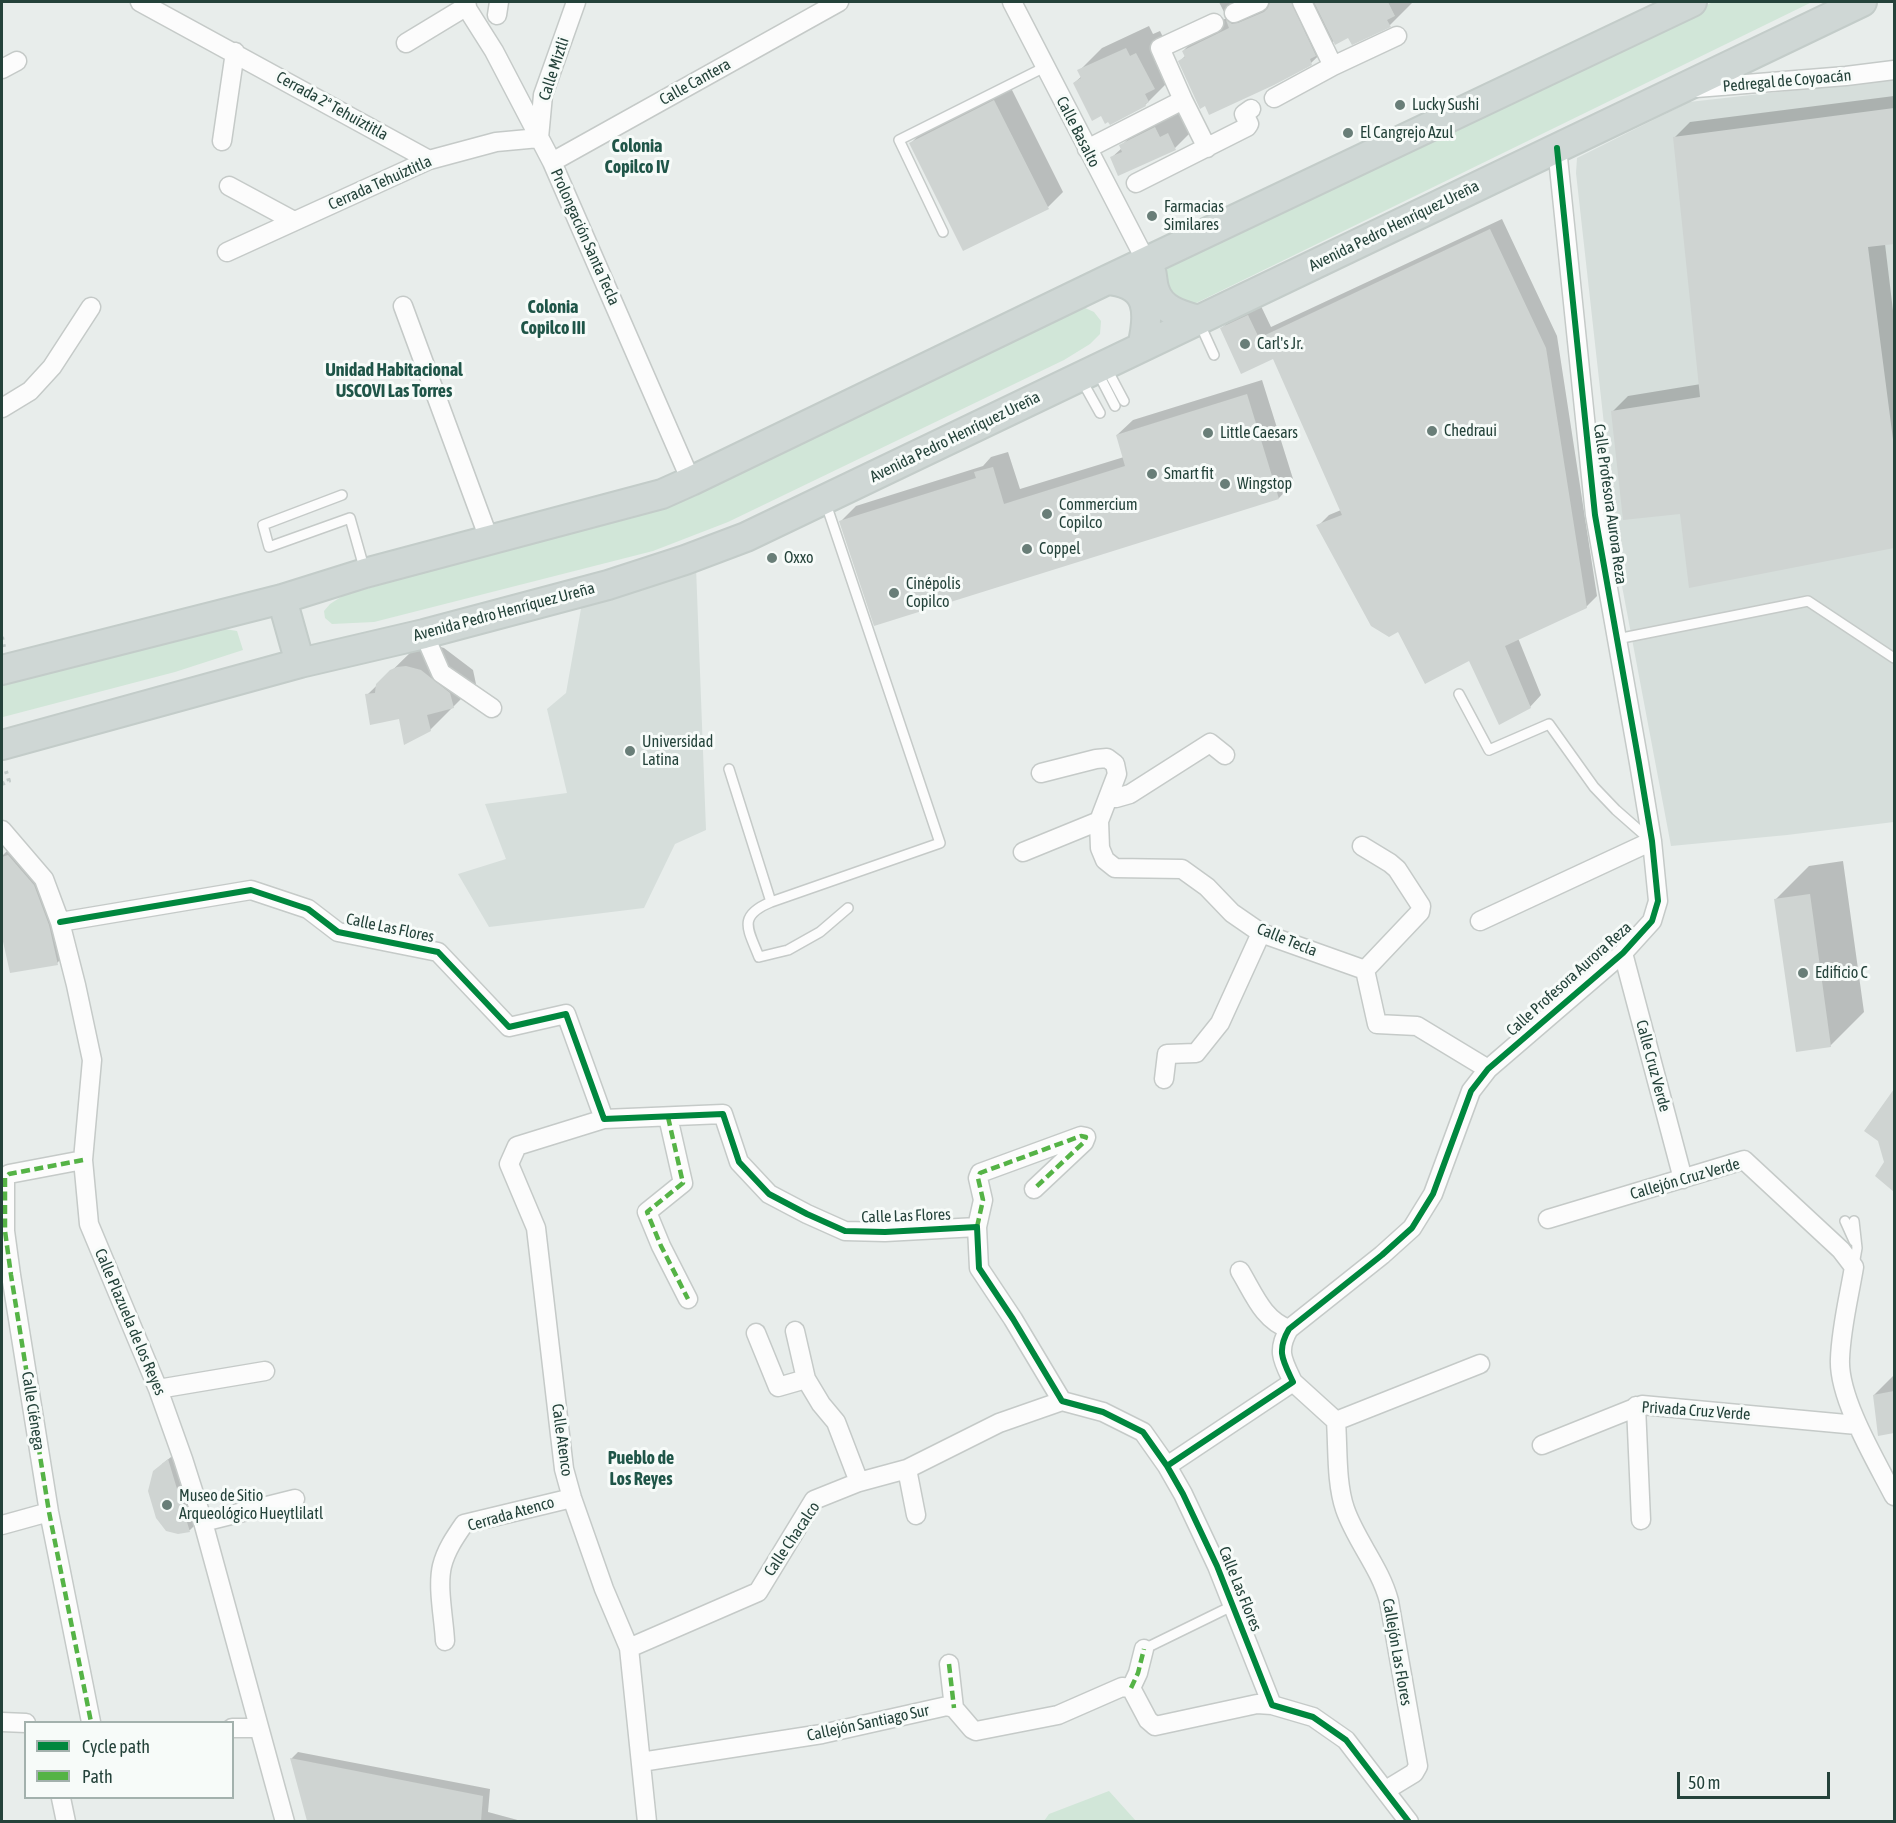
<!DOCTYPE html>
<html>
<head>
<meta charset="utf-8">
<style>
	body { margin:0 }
	#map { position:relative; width:1896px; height:1823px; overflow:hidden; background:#e8edeb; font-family:"Asap Condensed",sans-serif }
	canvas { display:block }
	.frame { position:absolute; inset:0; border:3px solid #24423a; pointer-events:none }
	.legend { position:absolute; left:24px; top:1721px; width:210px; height:78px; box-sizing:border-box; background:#f7fbf9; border:2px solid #a3b1ad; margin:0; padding:8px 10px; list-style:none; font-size:18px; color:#24423a }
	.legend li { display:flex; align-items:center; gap:12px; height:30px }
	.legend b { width:30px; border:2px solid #a3b1ad }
	.scale { position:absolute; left:1677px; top:1772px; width:153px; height:27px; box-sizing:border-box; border:3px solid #24423a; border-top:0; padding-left:8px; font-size:18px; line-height:21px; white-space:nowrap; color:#24423a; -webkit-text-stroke:4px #f7fbf9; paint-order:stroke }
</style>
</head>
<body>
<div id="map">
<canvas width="1896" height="1823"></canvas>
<div class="frame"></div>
<ul class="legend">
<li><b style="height:8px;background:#00873e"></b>Cycle path</li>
<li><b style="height:8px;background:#55b346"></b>Path</li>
</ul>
<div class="scale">50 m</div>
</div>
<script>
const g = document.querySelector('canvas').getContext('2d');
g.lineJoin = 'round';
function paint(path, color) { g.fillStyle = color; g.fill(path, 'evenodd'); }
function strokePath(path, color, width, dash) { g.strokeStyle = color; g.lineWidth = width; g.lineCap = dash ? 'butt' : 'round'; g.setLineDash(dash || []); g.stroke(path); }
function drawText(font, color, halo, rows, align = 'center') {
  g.font = font + ' "Asap Condensed",sans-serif'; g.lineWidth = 6; g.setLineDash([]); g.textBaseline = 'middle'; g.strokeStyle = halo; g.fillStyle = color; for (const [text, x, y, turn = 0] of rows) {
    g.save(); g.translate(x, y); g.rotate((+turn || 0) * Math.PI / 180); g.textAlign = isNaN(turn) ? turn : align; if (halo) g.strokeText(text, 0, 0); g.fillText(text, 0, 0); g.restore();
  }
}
paint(new Path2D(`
	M1894 79V822L1787 835 1671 846 1622 586 1576 173 1577 158 1689 102Z
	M696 567 706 830 675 844 644 908 489 927 458 874 506 859 485 804 567 793 547 709 566 693 582 603Z`), '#d6dedb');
paint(new Path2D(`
	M1713 2H1812L1190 306H1180L1163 286 1165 264Z
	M1083 307 1094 312 1101 321 1100 334 1090 344 1064 360 728 522 653 551 374 622 332 624 325 618 324 611 330 604 344 595 664 506Z
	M206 626 237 631 243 650 175 672 3 717 2 685Z
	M1109 1791 1136 1821H1044L1049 1814Z`), '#d1e6d8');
paint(new Path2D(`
	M1219 2H1234L1224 12Z
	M1247 2H1413L1390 25 1335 40 1311 63 1180 61 1186 55 1183 51 1206 28 1233 15Z
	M1149 26 1153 34 1160 31 1177 65 1168 82 1145 105 1101 114 1074 83 1082 76 1079 71 1102 48Z
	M1010 86 1063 192 1048 207 911 143 926 128Z
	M1894 96V243L1885 244 1894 319V546L1691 586 1682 512 1613 411 1628 396 1701 384 1675 137 1690 122Z
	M1178 105 1198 125 1175 148 1111 158 1122 148 1121 146 1144 123Z
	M1502 219 1557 336 1597 596 1586 607 1518 638 1541 695 1530 707 1470 659 1398 630 1318 526 1329 515 1341 510 1274 357 1221 329 1233 317 1260 304 1271 327Z
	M1262 380 1294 482 1279 498 841 521 856 506 983 466 991 457 1008 452 1020 489 1124 457 1117 435 1133 420Z
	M430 644 444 648 473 670 476 684 430 730 400 717 367 695 415 648Z
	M20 845 68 952 57 963 11 972 2 930V856L11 847Z
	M1843 861 1864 1012 1830 1046 1776 899 1809 866Z
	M1894 1092V1190L1877 1176 1885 1162 1879 1140 1866 1130Z
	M1894 1375V1432L1880 1434 1874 1395Z
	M175 1454 197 1523 190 1530 179 1533 162 1464Z
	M298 1752 490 1789 488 1812 525 1822H309L291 1759Z`), '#0003');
paint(new Path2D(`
	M1270 2H1291L1316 56 1310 59 1312 65 1274 85 1209 115 1205 106 1200 109 1178 61 1185 57 1182 51 1229 28 1226 20 1232 24 1238 23 1264 12 1268 8Z
	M1314 2H1388L1395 16 1387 20 1391 27 1352 45 1348 38 1335 45Z
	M1126 48 1130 56 1136 53 1155 89 1145 94 1149 102 1145 104 1146 106 1110 125 1108 122 1105 124 1101 116 1092 121 1073 83 1081 78 1077 70Z
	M994 100 1049 209 963 251 909 143Z
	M1894 108V244L1868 247 1894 447V548L1689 588 1680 514 1623 520 1611 411 1700 397 1673 137Z
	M1155 127 1160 137 1168 133 1176 150 1118 176 1110 157 1122 152 1119 145Z
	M1490 229 1546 348 1587 608 1505 646 1531 708 1499 725 1469 661 1425 684 1398 632 1389 637 1371 626 1316 525 1342 515 1273 359 1241 374 1220 328 1248 315 1259 338Z
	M1247 394 1279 499 874 626 839 521 976 478 974 472 993 467 1004 504 1125 466 1116 435Z
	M406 666 421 670 450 693 454 708 427 715 431 731 404 745 399 719 370 725 365 694 375 693 376 684 390 670 397 667Z
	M8 855 34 885 49 925 58 965 10 973 2 937V857Z
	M1810 894 1831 1047 1796 1052 1774 899Z
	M1894 1089V1192L1875 1176 1884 1162 1878 1141 1864 1131Z
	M1894 1391V1433L1878 1436 1873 1395Z
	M168 1459 190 1532 178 1534 166 1531 156 1518 148 1491 153 1471Z
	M290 1758 483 1796 481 1821H307Z`), '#cfd4d2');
const lane = new Path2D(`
	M943 232 899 140 1045 67
	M1199 322 1214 355
	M1107 369 1124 401
	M1098 373 1115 406
	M1081 379 1100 413
	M342 495 263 525 269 547 350 518 365 571
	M1617 639 1808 601 1894 658
	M1459 694 1489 750 1549 724 1594 787 1616 810 1649 839
	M729 769 771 902 940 843 825 501
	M771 902C737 916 748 929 759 957L788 950 820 932 848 908
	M1845 1221 1854 1241
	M1854 1265 1857 1248 1854 1221
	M1144 1649 1232 1606`);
const street = new Path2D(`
	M140 2 429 160
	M463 2 494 51 552 162 691 481
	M1012 2 1146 261
	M1302 2 1333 66
	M1234 13 1259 2
	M497 15 499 2
	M406 43 467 6
	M2 69 17 61
	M1696 88 1846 76 1894 70
	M1274 98 1333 66 1397 36
	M222 141 235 52
	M1207 148 1183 100 1160 48 1214 23
	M1087 149 1183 100
	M552 162 839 2
	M1136 183 1247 127 1249 124 1244 114 1251 109
	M229 186 294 221
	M227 252 429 160 496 142 539 138 543 95 576 2
	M403 306 489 539
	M2 408 30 391 52 367 91 307
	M424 634 441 673 492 708
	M1041 773 1096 759 1107 758 1115 764 1117 774 1099 821 1100 848 1105 860 1115 868 1182 869 1207 887 1232 913 1261 933 1365 970 1377 1024 1417 1026 1488 1069
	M1108 798H1116L1130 794 1210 743 1225 755
	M2 830 44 879 60 922 76 985 92 1060 83 1160 89 1224 158 1389 183 1459 203 1522 285 1822
	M1362 846 1390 863 1397 869 1421 906 1420 912 1365 970
	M1023 852 1099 821
	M1480 921 1652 841
	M60 922 251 890 308 909 338 932 438 952 509 1027 566 1014 604 1119 723 1114 739 1162 769 1194 807 1214 845 1231 885 1232 977 1227 979 1268 1013 1319 1062 1401 1103 1412 1143 1432 1167 1466 1183 1494 1217 1566 1272 1705 1313 1717 1346 1740 1409 1822
	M1623 953 1683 1179
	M1164 1079 1167 1054 1196 1053 1220 1023 1261 933
	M668 1117 683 1183 647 1212 661 1246 688 1299
	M604 1119 517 1146 509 1164 536 1228 564 1469 572 1498 604 1589 629 1648 647 1822
	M83 1160 9 1174 5 1178V1231L11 1275 49 1512 91 1722
	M1548 1219 1744 1160 1841 1250 1854 1267C1849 1297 1841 1328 1840 1359 1838 1398 1876 1461 1894 1496
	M977 1227 983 1200 978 1178 980 1173 1081 1136 1086 1137 1084 1142 1034 1189
	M1240 1271C1254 1294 1263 1320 1289 1329
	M795 1331 806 1379 821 1404 836 1422 859 1482
	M756 1333 778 1387 806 1379
	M1293 1382 1336 1421C1338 1448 1336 1483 1345 1509 1356 1541 1380 1567 1389 1601L1418 1766 1414 1773 1386 1790
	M158 1389 265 1371
	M1636 1406 1641 1520
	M1336 1421 1480 1364
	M1542 1445 1642 1405 1857 1425
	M1167 1466 1293 1382C1283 1361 1276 1351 1289 1329L1382 1255 1412 1228 1433 1194 1471 1091 1488 1069 1623 953 1652 921 1658 901 1652 841 1639 763 1595 515 1557 148
	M907 1469 916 1515
	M203 1522 295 1499
	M2 1525 49 1512
	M445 1641C444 1619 437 1587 442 1566 446 1550 455 1537 464 1524L572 1498
	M629 1648 758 1592 814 1500 859 1482 907 1469 999 1423 1062 1401
	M949 1664 954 1708
	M1131 1688 1138 1673 1144 1649
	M2 1722 26 1723
	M232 1728H259
	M641 1762 822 1734 947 1706 954 1708 972 1729 976 1731 1058 1715 1122 1687 1131 1688 1148 1720 1155 1726 1257 1704 1272 1705
	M61 1798 66 1822`);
const primary = new Path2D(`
	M1151 271C1153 278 1152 284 1155 291 1161 310 1181 315 1198 320
	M1107 280C1151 283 1150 313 1142 347
	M282 599 300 663
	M2 670 282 599 365 573 662 494 691 481 1107 280 1692 2
	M2 745 300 663 424 634 608 585 685 560 746 537 1862 2`);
strokePath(lane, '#c5cac8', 12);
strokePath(street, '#c5cac8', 21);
strokePath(primary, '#c3ccc9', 32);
strokePath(new Path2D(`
	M2 637 4 647
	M2 784 9 781 5 768`), '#c3ccca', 4, [3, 4.5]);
strokePath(lane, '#fcfcfc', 9);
strokePath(street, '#fcfcfc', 18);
strokePath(primary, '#cfd7d5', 28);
strokePath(new Path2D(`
	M668 1117 683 1183 647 1212 661 1246 688 1299
	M83 1160 9 1174 5 1178V1231L11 1275 49 1512 91 1722
	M977 1227 983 1200 978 1178 980 1173 1081 1136 1086 1137 1084 1142 1034 1189
	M949 1664 954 1708
	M1131 1688 1138 1673 1144 1649`), '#55b346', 4.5, [9, 4.5]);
strokePath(new Path2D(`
	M60 922 251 890 308 909 338 932 438 952 509 1027 566 1014 604 1119 723 1114 739 1162 769 1194 807 1214 845 1231 885 1232 977 1227 979 1268 1013 1319 1062 1401 1103 1412 1143 1432 1167 1466 1183 1494 1217 1566 1272 1705 1313 1717 1346 1740 1409 1822
	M1167 1466 1293 1382C1283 1361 1276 1351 1289 1329L1382 1255 1412 1228 1433 1194 1471 1091 1488 1069 1623 953 1652 921 1658 901 1652 841 1639 763 1595 515 1557 148`), '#00873e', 6);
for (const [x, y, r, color] of [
	[1400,105,6,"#697e78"],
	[1348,133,6,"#697e78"],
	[1152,216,6,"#697e78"],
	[1245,344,6,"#697e78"],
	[1432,431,6,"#697e78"],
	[1208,433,6,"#697e78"],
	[1152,474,6,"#697e78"],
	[1225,484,6,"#697e78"],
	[1047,514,6,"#697e78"],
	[1027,549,6,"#697e78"],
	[772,558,6,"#697e78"],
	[894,593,6,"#697e78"],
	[630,751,6,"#697e78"],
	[1803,973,6,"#697e78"],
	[167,1505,6,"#697e78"]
]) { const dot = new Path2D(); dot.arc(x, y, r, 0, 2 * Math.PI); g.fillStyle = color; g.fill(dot); strokePath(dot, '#f7fbf9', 2); }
drawText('16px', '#24423a', '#f7fbf9', [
	["Calle Miztli",554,69,-72],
	["Pedregal de Coyoacán",1787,81,-5],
	["Calle Cantera",695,82,-29],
	["Cerrada 2ª Tehuiztitla",332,106,29],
	["Calle Basalto",1078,132,63],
	["Cerrada Tehuiztitla",380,183,-24],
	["Avenida Pedro Henríquez Ureña",1394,226,-26],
	["Prolongación Santa Tecla",585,237,66],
	["Avenida Pedro Henríquez Ureña",955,437,-26],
	["Calle Profesora Aurora Reza",1610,504,82],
	["Avenida Pedro Henríquez Ureña",504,612,-15],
	["Calle Las Flores",390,928,12],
	["Calle Tecla",1287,940,22],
	["Calle Profesora Aurora Reza",1569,979,-42],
	["Calle Cruz Verde",1653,1066,75],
	["Callejón Cruz Verde",1685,1179,-16],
	["Calle Las Flores",906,1216,-2],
	["Calle Plazuela de los Reyes",130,1322,67],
	["Calle Ciénega",33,1411,81],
	["Privada Cruz Verde",1696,1411,4],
	["Calle Atenco",562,1440,82],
	["Cerrada Atenco",511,1514,-16],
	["Calle Chacalco",792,1539,-56],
	["Calle Las Flores",1240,1589,68],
	["Callejón Las Flores",1397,1652,80],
	["Callejón Santiago Sur",868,1723,-12]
]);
drawText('16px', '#24423a', '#f7fbf9', [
	["Lucky Sushi",1412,105],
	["El Cangrejo Azul",1360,133],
	["Farmacias",1164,207],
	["Similares",1164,225],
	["Carl's Jr.",1257,344],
	["Chedraui",1444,431],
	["Little Caesars",1220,433],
	["Smart fit",1164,474],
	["Wingstop",1237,484],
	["Commercium",1059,505],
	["Copilco",1059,523],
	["Coppel",1039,549],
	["Oxxo",784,558],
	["Cinépolis",906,584],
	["Copilco",906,602],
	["Universidad",642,742],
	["Latina",642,760],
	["Edificio C",1815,973],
	["Museo de Sitio",179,1496],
	["Arqueológico Hueytlilatl",179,1514]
], 'left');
drawText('bold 18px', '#1f5548', '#f7fbf9', [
	["Colonia",637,146],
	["Copilco IV",637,167],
	["Colonia",553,307],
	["Copilco III",553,328],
	["Unidad Habitacional",394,370],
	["USCOVI Las Torres",394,391],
	["Pueblo de",641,1458],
	["Los Reyes",641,1479]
]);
</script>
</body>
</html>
